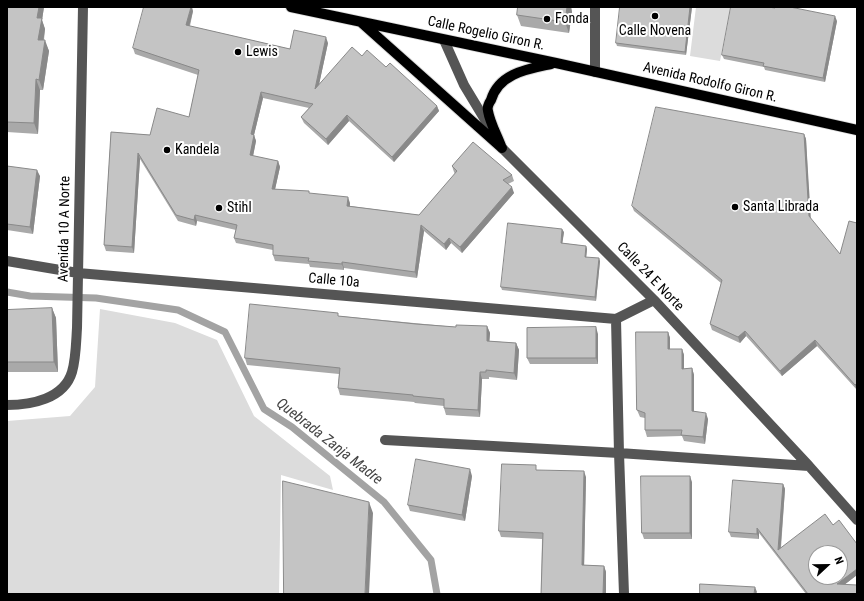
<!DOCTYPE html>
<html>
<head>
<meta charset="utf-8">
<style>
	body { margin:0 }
	#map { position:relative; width:864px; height:601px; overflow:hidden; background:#fff; font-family:"Roboto Condensed",sans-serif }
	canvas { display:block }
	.frame { position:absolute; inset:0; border:8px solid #000; pointer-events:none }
	.north { position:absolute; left:808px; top:545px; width:40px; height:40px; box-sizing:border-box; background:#fff; border:1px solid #999; border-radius:50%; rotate:68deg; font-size:11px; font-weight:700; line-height:16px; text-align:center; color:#000 }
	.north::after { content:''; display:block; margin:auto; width:14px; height:18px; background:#000; clip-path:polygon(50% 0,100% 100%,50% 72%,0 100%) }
</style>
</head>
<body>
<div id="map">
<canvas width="864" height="601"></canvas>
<div class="frame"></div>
<div class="north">N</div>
</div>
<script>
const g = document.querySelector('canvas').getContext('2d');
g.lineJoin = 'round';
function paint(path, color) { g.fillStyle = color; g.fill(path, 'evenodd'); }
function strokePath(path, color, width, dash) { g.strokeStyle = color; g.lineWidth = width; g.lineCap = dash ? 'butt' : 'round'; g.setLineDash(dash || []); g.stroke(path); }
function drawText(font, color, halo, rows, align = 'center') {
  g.font = font + ' "Roboto Condensed",sans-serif'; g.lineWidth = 4; g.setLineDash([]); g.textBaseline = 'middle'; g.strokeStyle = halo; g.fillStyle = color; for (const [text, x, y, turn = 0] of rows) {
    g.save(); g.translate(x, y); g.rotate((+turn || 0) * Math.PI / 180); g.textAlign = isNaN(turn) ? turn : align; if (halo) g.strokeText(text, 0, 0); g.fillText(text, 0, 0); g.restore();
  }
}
paint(new Path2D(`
	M696 7H731L720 61 690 56Z
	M100 309 175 323 217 340 254 416 330 476 333 490 281 475 279 594H7V421L70 416 95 387Z`), '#dcdcdc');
strokePath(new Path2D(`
	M7 292 30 296 96 298 178 310 225 332 264 409 292 427 384 502 431 560 437 594`), '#a3a3a3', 7);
const major = new Path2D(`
	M291 7 556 63 857 130
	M362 23 502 148
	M501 146C497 135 490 123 488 111 487 108 489 103 491 100 499 73 528 69 551 64`);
strokePath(major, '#dbdbdb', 12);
strokePath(new Path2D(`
	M595 7V72
	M444 40 464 85 502 148 654 300 809 466 857 520
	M7 261 78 273 616 319 654 300
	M616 319 619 453 624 594
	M7 405C31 405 64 399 72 372 76 358 76 343 77 328L83 7
	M385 440 619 453 809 466`), '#555', 10);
strokePath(major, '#000', 10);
paint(new Path2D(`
	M7 7H44L42 20 45 29 44 40 49 51 43 90H40L38 134 7 132Z
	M518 7H571L572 12 569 33 521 26 517 15Z
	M692 7 686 55 617 46 616 43Z
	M193 11 190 26 290 49 328 43 319 84 362 56 386 67 437 106 439 111 394 162 349 121 328 145 304 123 301 117 309 108 263 98 254 135 256 141 253 156 278 161 280 167 275 189 310 194 350 203V206L419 215 455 174 454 172 452 166 512 175 514 181 508 184 514 193 462 253 451 243 446 250 424 231 417 278 344 268V270L310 267 309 264 275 261 273 255V250L236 243 234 238 236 230 197 221 196 226 178 221 140 159 134 253 106 251 104 245 111 132 150 135 189 117 198 75 135 54 133 48Z
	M837 21 825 82 765 70 764 67 724 59 722 55Z
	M804 134 806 139 810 218 840 254 857 223V390L817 346 782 376 746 336 740 343 712 330 710 324 721 283 634 211 632 206Z
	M7 166 40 176 33 234 7 230Z
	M564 232 562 243 586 246 587 249 586 257 600 261 596 301 502 290 501 287Z
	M52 308 56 318 58 372H7V310Z
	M340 316 456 327 487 326 490 333 489 341 516 343 519 350 517 380 489 377V379H482L480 417 446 415 444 408V406L415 403 414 402 340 395 338 388 339 374 247 365 245 358Z
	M668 332 670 338V349H682L684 355V369L692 368 694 375V411L708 419 705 444 684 441 682 436 647 437 645 430V418L640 417 637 410Z
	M598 334V364H530L527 358Z
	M537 470 586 477 584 565 604 566 606 572V594H541L542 539 501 537 499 531Z
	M472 476 465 521 410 511 408 505Z
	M692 482V539H644L642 533Z
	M783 484 785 489 781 548 833 525 857 544V575L845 584 857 594H806L759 533V539L731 537 729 532Z`), '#a9a9a9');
paint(new Path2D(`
	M39 7H44L42 20 45 29 42 50 38 40 37 18Z
	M191 7H192L193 11 188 31 186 25Z
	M567 7H571L572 12 569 33 565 22Z
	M690 7H692L686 55 685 52Z
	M835 16 837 21 825 82 823 78Z
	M326 37 328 43 317 94 315 89Z
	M45 40 49 51 43 90 39 80Z
	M36 79 40 90 38 134 34 123Z
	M261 92 263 98 254 135 256 141 252 161 250 155 251 134Z
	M437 106 439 111 394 162 392 157Z
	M347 115 349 121 328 145 326 139Z
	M804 134 806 139 811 221 809 216Z
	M138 153 140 159 134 253 132 247Z
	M278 161 280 167 274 194 272 189Z
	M37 170 40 176 33 234 30 227Z
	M512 187 514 193 462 253 460 247Z
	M348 197 350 203 349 211 347 206Z
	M195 215 197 221 196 226 194 220Z
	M421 225 424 231 417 278 415 272Z
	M562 229 564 232 562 246 561 243Z
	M449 238 451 243 446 250 444 244Z
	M586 246 587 249 586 260 585 257Z
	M599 258 600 261 596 301 595 297Z
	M342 262 344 268V270L342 264Z
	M52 308 56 318 58 372 54 362Z
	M487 326 490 333 489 348 487 341Z
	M596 327 598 334V364L596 358Z
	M745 331 746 336 740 343 738 337Z
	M668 332 670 338V356L668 349Z
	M815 340 817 346 782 376 780 371Z
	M516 343 519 350 517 380 514 373Z
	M682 349 684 355V375L682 369Z
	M692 368 694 375V417L692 411Z
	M480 372 482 379 480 417 478 410Z
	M857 383V390L855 385Z
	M706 413 708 419 705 444 703 437Z
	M470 469 472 476 465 521 462 515Z
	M584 471 586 477 584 571 582 565Z
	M690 476 692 482V539L690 533Z
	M783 484 785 489 780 555 778 550Z
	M369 502 373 513 369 594H365Z
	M757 528 759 533V539L757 534Z
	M604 566 606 572V594H603Z
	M857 569V575L839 589 837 584Z
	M755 587 757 592 756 594H754Z`), '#898989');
const building = new Path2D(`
	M7 7H39L37 18H42L38 40H45L39 80 36 79 34 123 7 122Z
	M144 7H191L186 25 290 49 294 30 326 37 315 89 352 47 362 56 367 50 386 67 390 63 437 106 392 157 347 115 326 139 301 117 313 104 261 92 251 134 254 135 250 155 278 161 272 189 309 191V193L348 197 347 206 419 215 457 171 452 166 473 142 512 175 503 180 512 187 460 247 449 238 444 244 421 225 415 272 342 262V264L308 261 309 258 273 255V245L234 238 237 225 195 215 194 220 176 215 138 153 132 247 104 245 111 132 150 135 157 108 189 117 199 70 133 48Z
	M518 7H567L565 22 517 15Z
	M620 7H690L685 52 616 43Z
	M731 7H768L775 8V7H790L835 16 823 78 763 66 764 63 722 55Z
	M656 107 804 134 809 216 840 254 849 221 857 223V383L855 385 815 340 780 371 745 331 738 337 710 324 722 280 632 206Z
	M7 166 37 170 30 227 7 224Z
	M508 223 562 229 561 243 586 246 585 257 599 258 595 297 501 287Z
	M250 304 338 313V316L416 324 456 327V325L487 326V341L516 343 514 373 486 370V372H480L478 410 444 408V399L413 396V395L338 388 340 368 245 358Z
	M52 308 54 362H7V310Z
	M596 327V358H527V328Z
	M636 332H668V349H682V369L692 368V411L706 413 703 437 681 435 682 430H645V413L637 410Z
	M416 459 470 469 462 515 408 505Z
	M502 464 536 465V470L584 471 582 565 604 566 603 594H541L543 533 499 531Z
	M641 476H690V533H642Z
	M733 480 783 484 778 550 825 514 833 525 839 520 857 544V569L837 584 857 585V594H808L757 528V534L729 532ZM816 553H840V577H816Z
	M283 481 369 502 365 594H284Z
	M700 584 755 587 754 594H700Z`);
paint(building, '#c4c4c4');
strokePath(building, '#898989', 1);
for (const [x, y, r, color] of [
	[655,16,4,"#000"],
	[547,19,4,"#000"],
	[238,52,4,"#000"],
	[167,150,4,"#000"],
	[735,207,4,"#000"],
	[219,208,4,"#000"]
]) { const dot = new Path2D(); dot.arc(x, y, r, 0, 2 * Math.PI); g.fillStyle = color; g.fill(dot); strokePath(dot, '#fff', 1.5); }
drawText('14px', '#000', '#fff', [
	["Fonda",555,19],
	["Calle Novena",655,31,"center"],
	["Lewis",246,52],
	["Kandela",175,150],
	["Santa Librada",743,207],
	["Stihl",227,208]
], 'left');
drawText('14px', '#000', '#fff', [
	["Calle Rogelio Giron R.",486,34,12],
	["Avenida Rodolfo Giron R.",710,83,13],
	["Avenida 10 A Norte",65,229,-89],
	["Calle 24 E Norte",650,277,46],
	["Calle 10a",334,281,5]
]);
drawText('italic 15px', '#444', '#fff', [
	["Quebrada Zanja Madre",329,442,38]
]);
</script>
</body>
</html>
